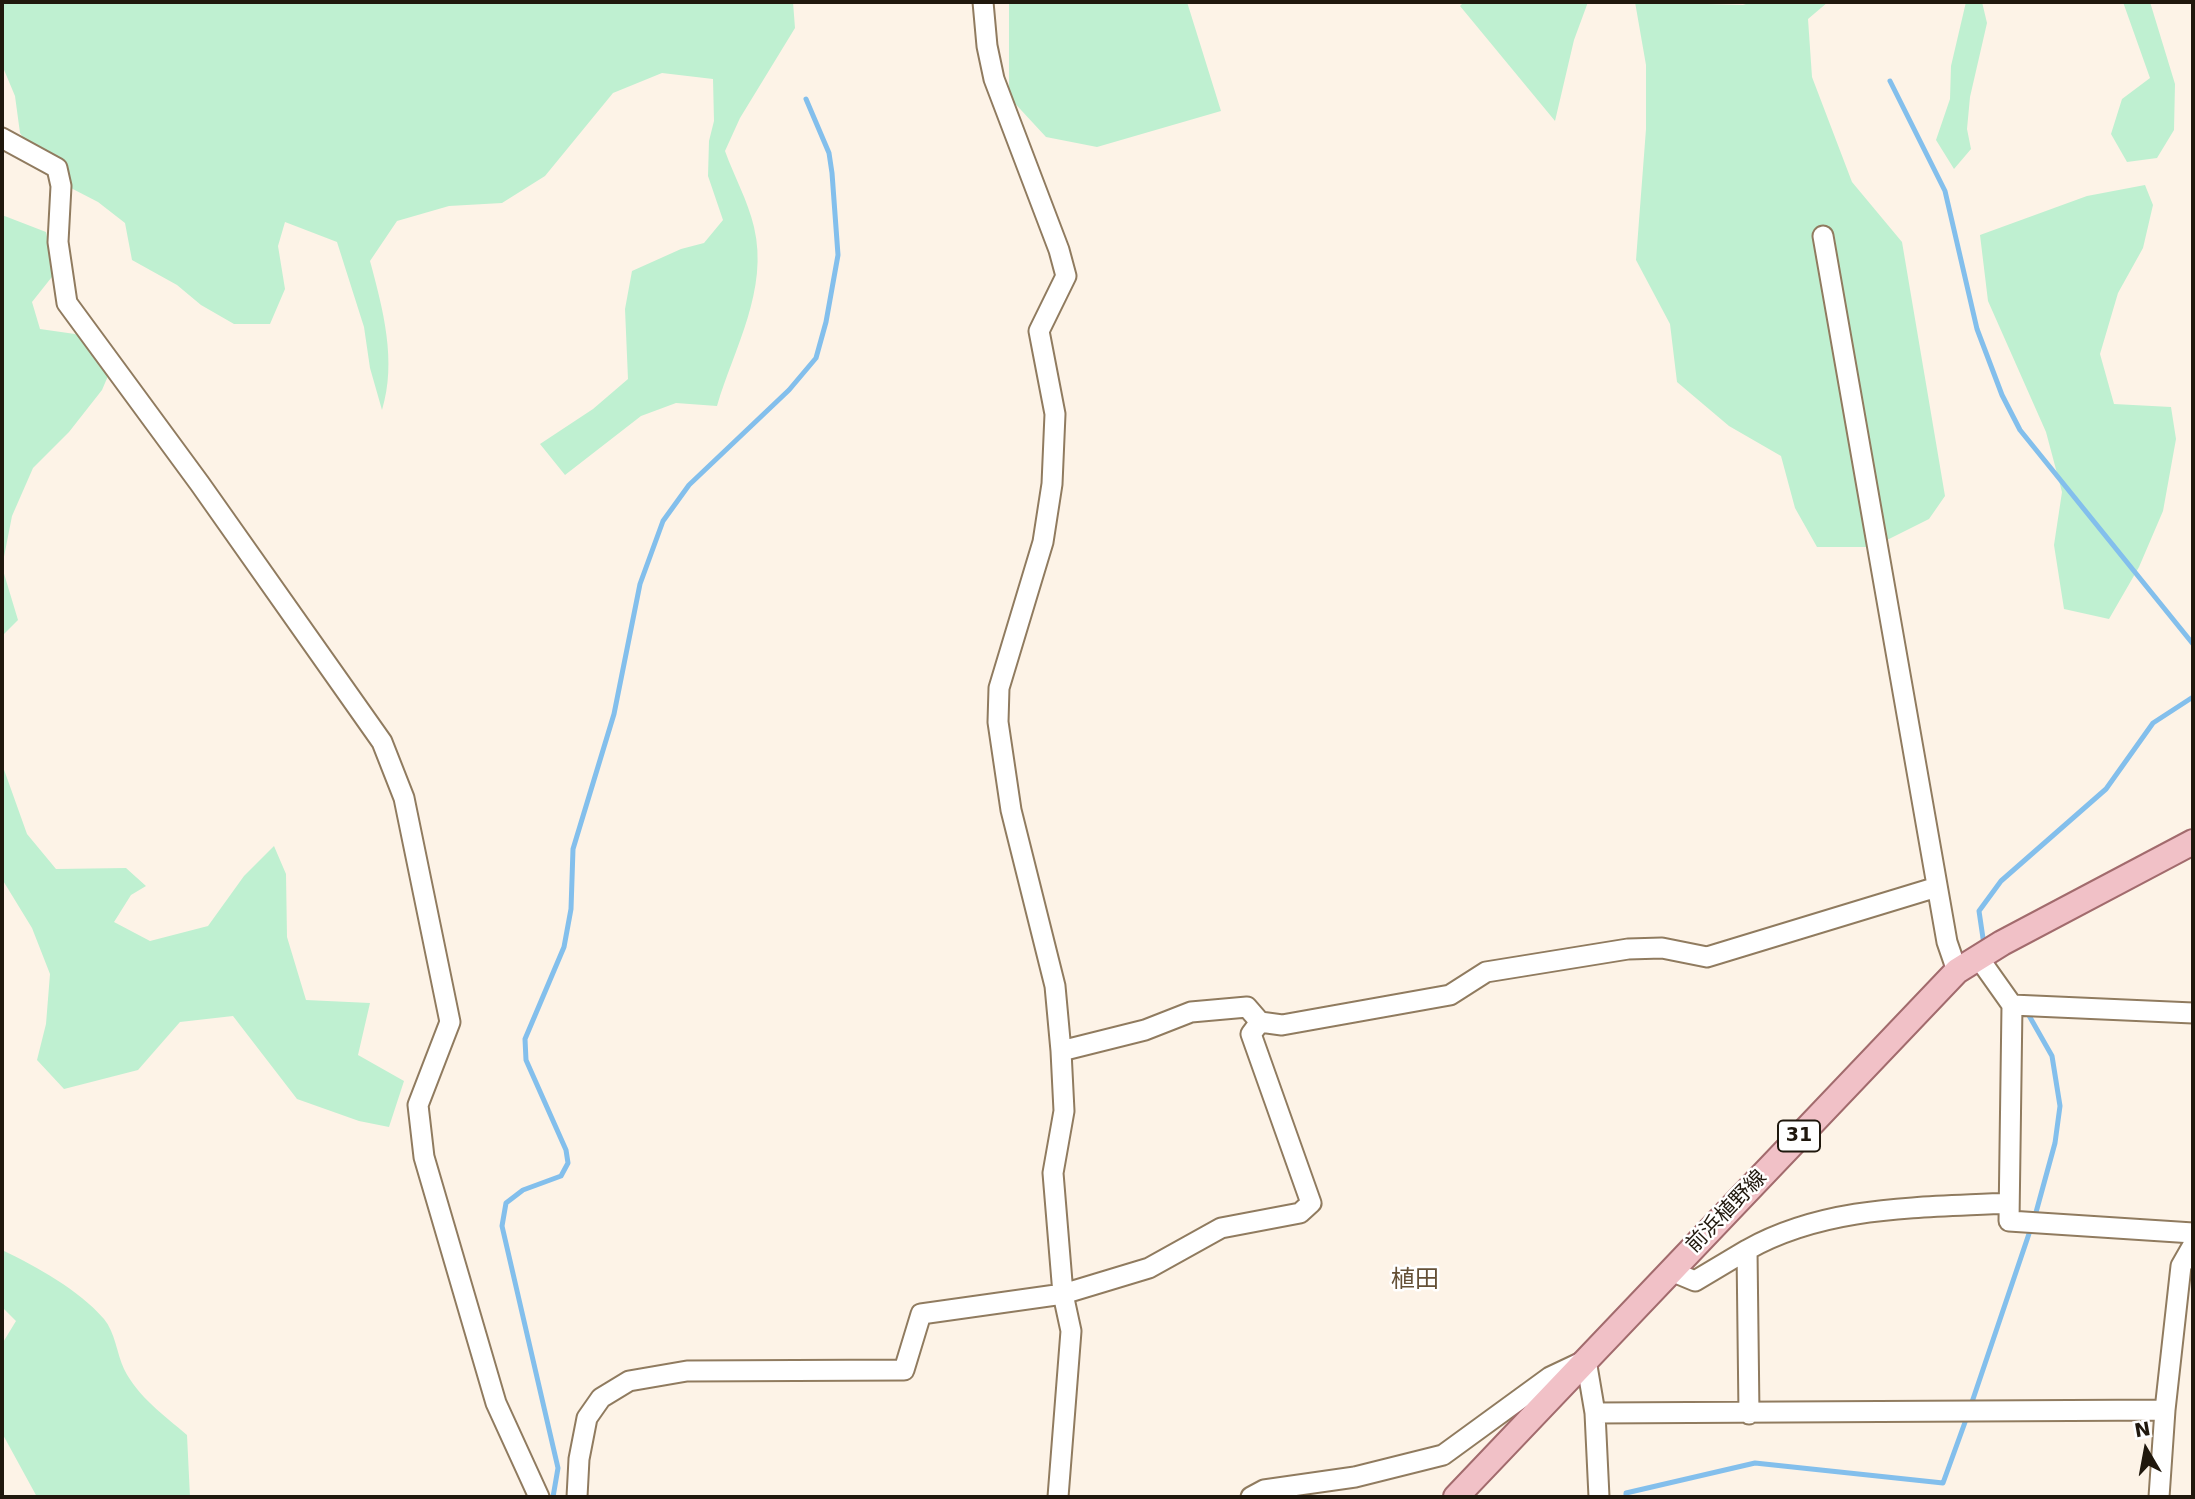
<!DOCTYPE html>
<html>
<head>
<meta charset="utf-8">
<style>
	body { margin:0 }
	#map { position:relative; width:2195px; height:1499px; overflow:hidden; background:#fdf3e7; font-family:"DejaVu Sans",sans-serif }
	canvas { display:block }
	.frame { position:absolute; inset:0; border:4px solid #20180d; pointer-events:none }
	.north { position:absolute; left:2111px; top:1415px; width:70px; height:70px; -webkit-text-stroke:5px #fff; paint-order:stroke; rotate:350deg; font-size:19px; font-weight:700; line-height:28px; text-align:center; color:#20180d }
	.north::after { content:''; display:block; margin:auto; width:24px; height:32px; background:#20180d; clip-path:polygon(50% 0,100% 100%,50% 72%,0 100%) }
</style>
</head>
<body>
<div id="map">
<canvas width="2195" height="1499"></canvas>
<div class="frame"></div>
<div class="north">N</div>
</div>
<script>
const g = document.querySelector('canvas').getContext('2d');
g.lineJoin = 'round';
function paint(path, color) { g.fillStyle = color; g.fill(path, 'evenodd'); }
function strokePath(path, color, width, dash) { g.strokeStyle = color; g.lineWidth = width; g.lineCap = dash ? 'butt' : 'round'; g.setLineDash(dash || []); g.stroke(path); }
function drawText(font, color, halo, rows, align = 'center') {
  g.font = font + ' "DejaVu Sans","Noto Sans JP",sans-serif'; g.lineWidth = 5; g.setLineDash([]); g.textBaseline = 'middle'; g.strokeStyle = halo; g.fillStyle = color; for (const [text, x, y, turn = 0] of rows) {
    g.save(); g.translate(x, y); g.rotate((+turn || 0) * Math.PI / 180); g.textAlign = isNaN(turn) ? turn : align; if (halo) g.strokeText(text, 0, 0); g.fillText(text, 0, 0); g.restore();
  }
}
paint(new Path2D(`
	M2 2H793L795 28 740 118 725 151C734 176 748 201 754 227 769 290 734 348 717 406L676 403 641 416 565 475 540 444 593 409 628 379 625 309 632 271 681 249 704 243 723 220 708 176 709 141 714 121 713 79 662 73 613 93 545 176 502 203 449 206 397 221 370 261C383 309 397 361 382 410L370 368 364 327 337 242 285 222 278 246 285 289 270 324H234L201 305 177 285 132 260 125 223 98 202 67 186 40 161 20 133 15 96 2 65Z
	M1009 2H1187L1221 111 1097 147 1046 137 1009 97Z
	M1464 2H1588L1574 40 1555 121 1460 6Z
	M1635 2 1743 5 1752 2H1828L1808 19 1812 77 1852 182 1902 242 1945 496 1929 519 1873 547H1817L1795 508 1781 456 1729 426 1677 382 1670 324 1636 260 1646 129V65Z
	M1966 2H1982L1987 23 1970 97 1967 129 1971 149 1954 169 1936 140 1950 99 1951 66Z
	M2123 2H2150L2175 84 2174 130 2157 158 2127 162 2111 134 2122 99 2150 78Z
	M2145 185 2153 205 2143 248 2118 293 2100 354 2114 404 2171 407 2176 439 2163 511 2139 567 2109 619 2064 609 2054 545 2062 492 2046 432 1988 301 1980 235 2087 196Z
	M2 215 46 232 55 273 32 302 40 329 75 334 117 355 102 390 69 432 33 468 12 516 2 567 18 620 2 636Z
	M2 764 27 834 56 869 126 868 146 886 131 895 114 922 150 941 208 926 244 876 274 846 286 874 287 937 306 1000 370 1003 358 1055 404 1081 389 1127 359 1121 297 1099 233 1016 180 1022 138 1070 64 1089 37 1060 46 1024 50 974 32 928 2 879Z
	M2 1250C37 1267 78 1289 104 1319 115 1332 117 1354 124 1369 138 1397 164 1415 187 1435L190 1497H37L2 1433V1344L16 1321 2 1307Z`), '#bff0d1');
strokePath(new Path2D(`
	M1890 81 1945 191 1977 329 2002 395 2020 430 2193 644
	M1984 945 1979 911 2001 881 2106 789 2153 723 2193 697
	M1971 1405 2035 1216 2055 1143 2060 1106 2052 1056 2027 1012
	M553 1497 558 1468 502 1226 506 1203 523 1190 561 1176 568 1163 566 1150 526 1060 525 1039 564 947 571 909 573 849 614 714 640 584 663 521 689 485 789 390 816 358 826 322 838 255 832 173 829 153 806 99
	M1626 1497V1493L1755 1463 1943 1483 1968 1414`), '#83bfec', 5);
const minor = new Path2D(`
	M983 2 987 46 994 79 1059 250 1066 276 1039 331 1055 414 1052 484 1043 542 999 688 998 722 1011 810 1055 986 1061 1051 1064 1111 1053 1173 1063 1294 1071 1331 1058 1497
	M2 138 57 168 61 186 58 242 67 303 200 484 382 742 404 798 450 1022 418 1105 424 1157 496 1403 539 1497
	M1823 236 1947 942 1957 971
	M1978 957 2012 1005 2193 1013
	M2012 1005 2009 1221 2193 1233
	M1061 1051 1145 1030 1191 1012 1247 1007 1260 1022 1282 1025 1450 995 1486 972 1628 949 1662 948 1707 957 1937 887
	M1747 1250C1827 1205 1920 1208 2009 1203
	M1671 1271 1695 1281 1747 1250 1749 1414
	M1595 1413 2165 1410
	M577 1497 579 1459 587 1418 601 1398 629 1381 687 1371 904 1370 921 1314 1063 1294 1149 1268 1221 1228 1300 1213 1311 1203 1251 1034 1260 1022
	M1251 1497 1264 1490 1355 1477 1443 1455 1550 1377 1586 1360 1595 1413 1599 1497
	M2159 1497 2165 1410 2181 1266 2193 1245`);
const major = new Path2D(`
	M1456 1497 1957 971 2002 943 2193 842`);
strokePath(minor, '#907b5f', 23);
strokePath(major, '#a26b6d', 28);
strokePath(minor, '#fff', 19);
strokePath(major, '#f1c1c7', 24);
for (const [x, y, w] of [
	[1799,1136,42]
]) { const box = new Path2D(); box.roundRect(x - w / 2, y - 15.5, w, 31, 5); g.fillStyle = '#fff'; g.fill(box); strokePath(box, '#20180d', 2); }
drawText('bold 19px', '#20180d', null, [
	["31",1799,1136]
]);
drawText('21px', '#20180d', '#fff', [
	["前浜植野線",1727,1212,-46]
]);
drawText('24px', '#645036', '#fff', [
	["植田",1415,1281]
]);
</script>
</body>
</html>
